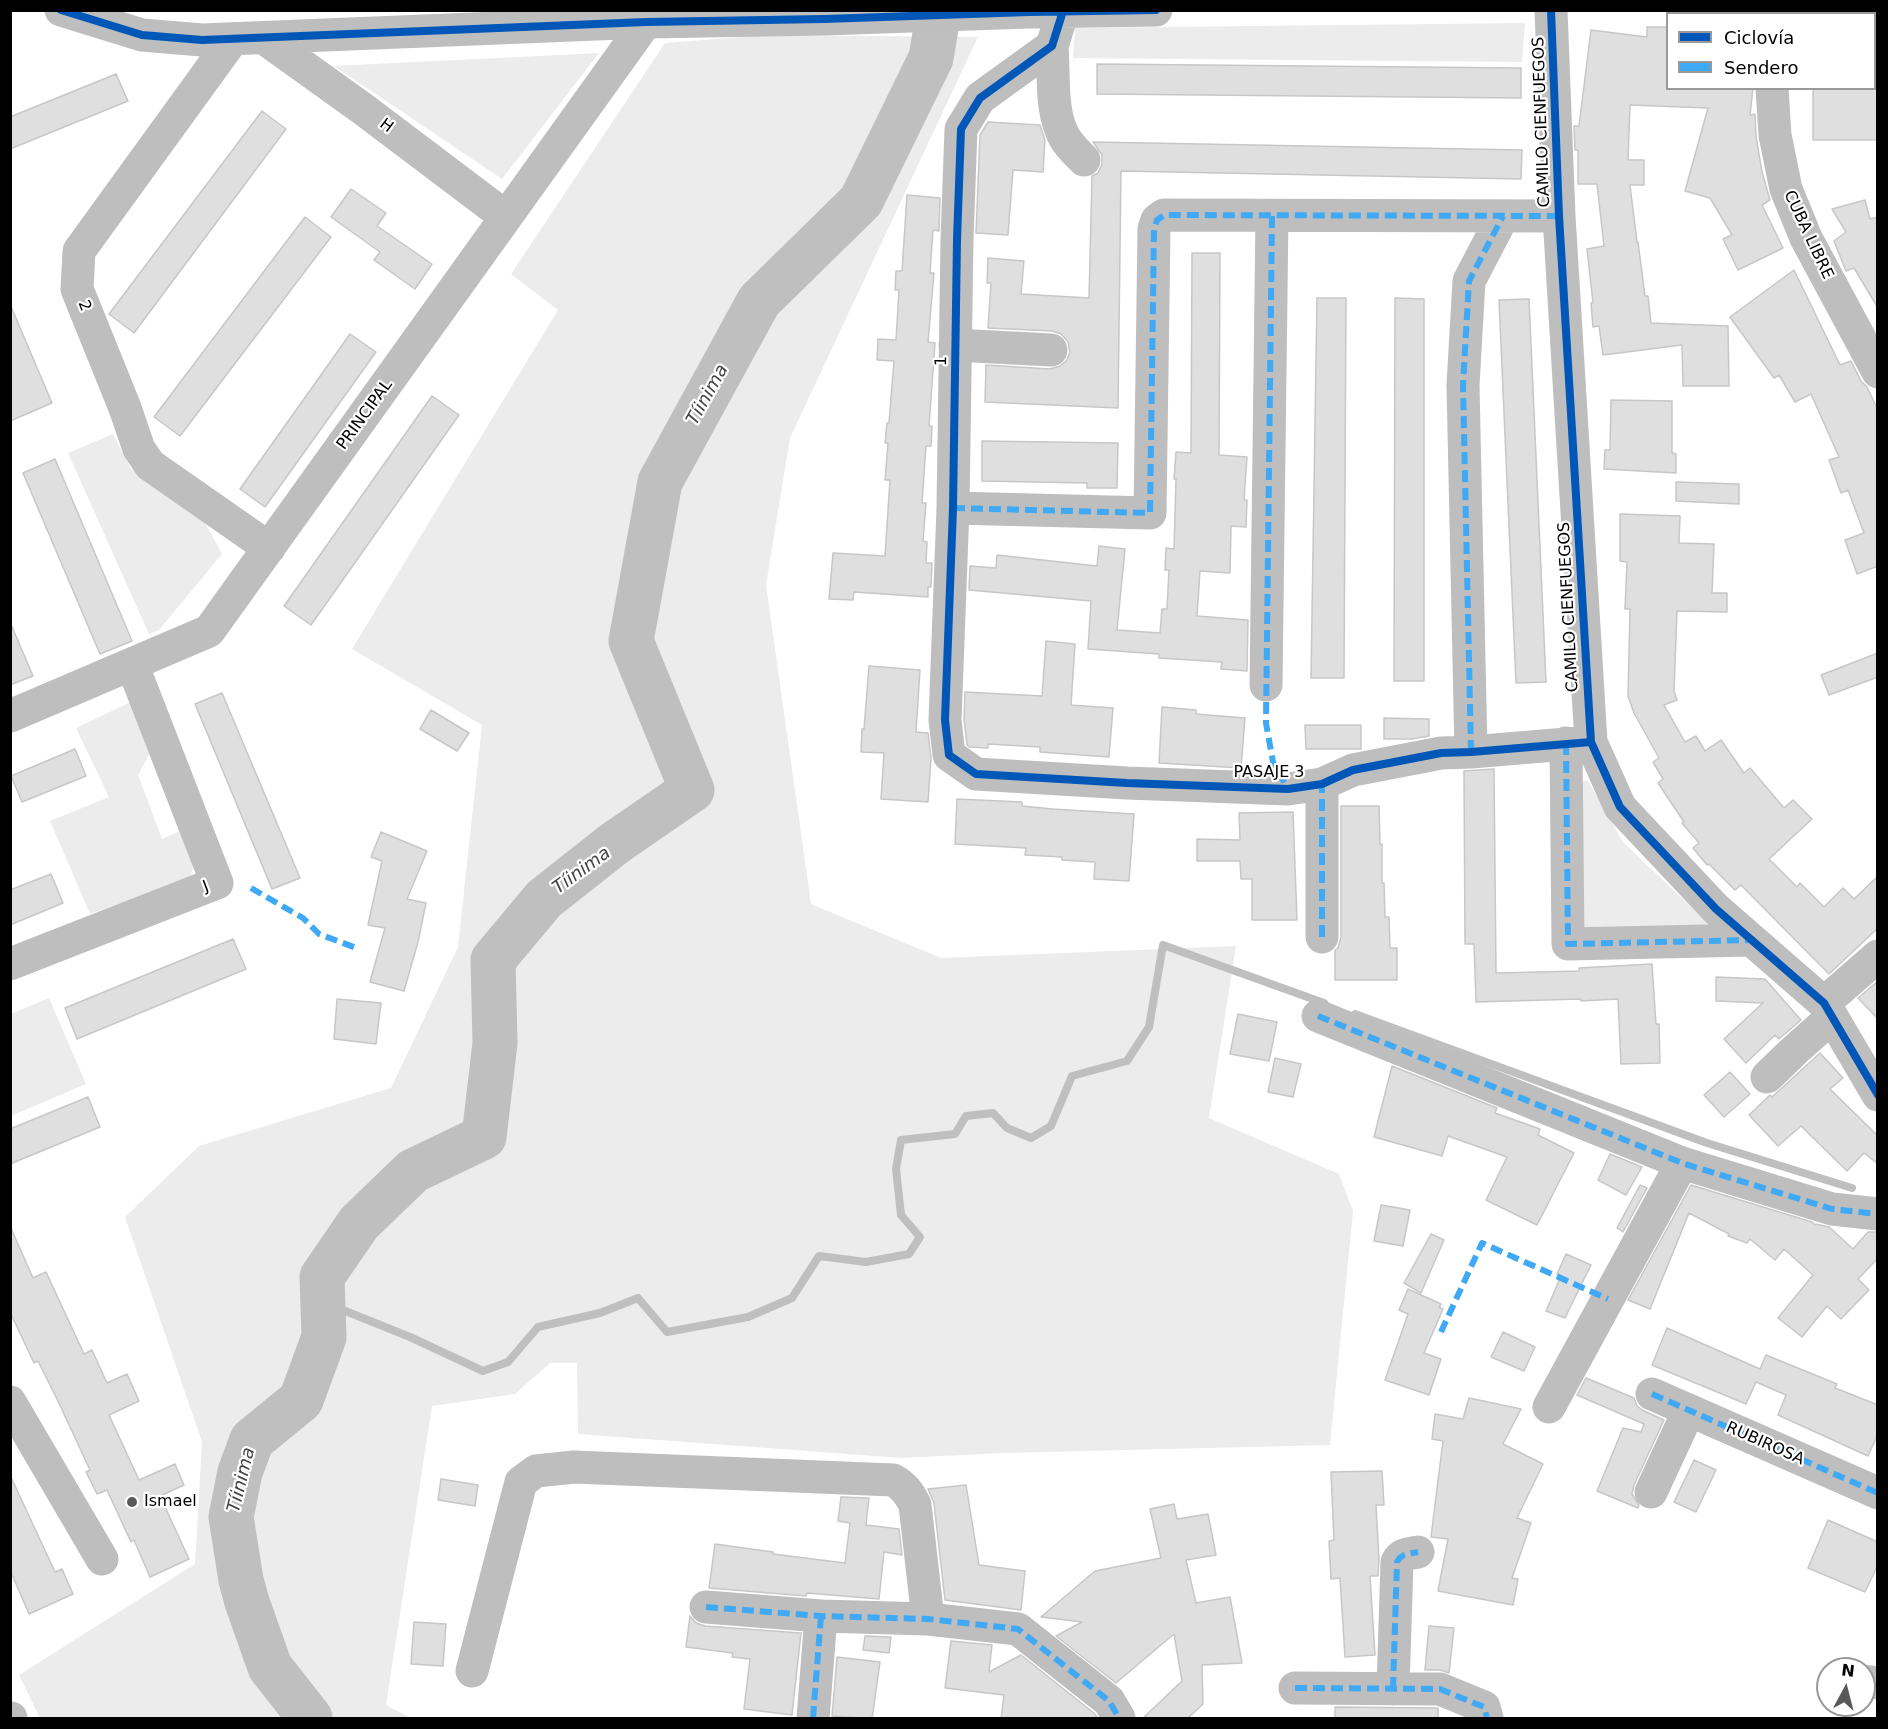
<!DOCTYPE html>
<html>
<head>
<meta charset="utf-8">
<style>
	body { margin:0 }
	#map { position:relative; width:1888px; height:1729px; overflow:hidden; background:#fff; font-family:"DejaVu Sans",sans-serif }
	canvas { display:block }
	.frame { position:absolute; inset:0; border:12px solid #000; pointer-events:none }
	.legend { position:absolute; left:1666px; top:12px; width:210px; height:78px; box-sizing:border-box; background:#fff; border:2px solid #999; margin:0; padding:8px 10px; list-style:none; font-size:18px; color:#000 }
	.legend li { display:flex; align-items:center; gap:12px; height:30px }
	.legend b { width:30px; border:2px solid #999 }
	.north { position:absolute; left:1816px; top:1657px; width:60px; height:60px; box-sizing:border-box; background:#fff; border:2px solid #999; border-radius:50%; rotate:7deg; font-size:16px; font-weight:700; line-height:24px; text-align:center; color:#000 }
	.north::after { content:''; display:block; margin:auto; width:21px; height:27px; background:#595959; clip-path:polygon(50% 0,100% 100%,50% 72%,0 100%) }
</style>
</head>
<body>
<div id="map">
<canvas width="1888" height="1729"></canvas>
<div class="frame"></div>
<ul class="legend">
<li><b style="height:8px;background:#0057b8"></b>Ciclovía</li>
<li><b style="height:8px;background:#3fa9f5"></b>Sendero</li>
</ul>
<div class="north">N</div>
</div>
<script>
const g = document.querySelector('canvas').getContext('2d');
g.lineJoin = 'round';
function paint(path, color) { g.fillStyle = color; g.fill(path, 'evenodd'); }
function strokePath(path, color, width, dash) { g.strokeStyle = color; g.lineWidth = width; g.lineCap = dash ? 'butt' : 'round'; g.setLineDash(dash || []); g.stroke(path); }
function drawText(font, color, halo, rows, align = 'center') {
  g.font = font + ' "DejaVu Sans",sans-serif'; g.lineWidth = 4.5; g.setLineDash([]); g.textBaseline = 'middle'; g.strokeStyle = halo; g.fillStyle = color; for (const [text, x, y, turn = 0] of rows) {
    g.save(); g.translate(x, y); g.rotate((+turn || 0) * Math.PI / 180); g.textAlign = isNaN(turn) ? turn : align; if (halo) g.strokeText(text, 0, 0); g.fillText(text, 0, 0); g.restore();
  }
}
paint(new Path2D(`
	M1525 23 1522 62 1073 58 1075 28Z
	M766 35 978 37 790 438 766 585 811 904 941 958 1236 946 1209 1118 1339 1174 1353 1211 1330 1445 1003 1453 902 1458 578 1434 577 1363H550L515 1394 432 1406 386 1705 411 1718H40L19 1675 195 1564 202 1442 125 1217 199 1146 391 1088 458 947 482 725 352 649 558 310 511 274 665 43Z
	M599 53 502 179 334 66 600 53Z
	M113 434 131 469 204 521 222 554 159 630 149 634 68 453Z
	M137 699 154 745 138 775 162 839 185 829 196 856 190 879 90 914 50 821 109 797 76 728Z
	M1581 781H1588L1623 842 1711 926 1583 928Z
	M49 998 86 1084 11 1116V1014Z`), '#ececec');
strokePath(new Path2D(`
	M1355 1014 1707 1143 1852 1188
	M323 1302 410 1337 483 1371 508 1362 538 1327 600 1313 638 1298 667 1332 748 1317 792 1298 819 1256 866 1262 909 1254 920 1237 901 1215 896 1169 901 1140 955 1134 966 1116 993 1113 1007 1128 1031 1138 1051 1126 1072 1076 1127 1061 1149 1027 1163 945 1324 1003`), '#bfbfbf', 8);
strokePath(new Path2D(`
	M310 1718 270 1667 247 1602 241 1580 231 1517 240 1472 252 1440 301 1400 324 1337 322 1277 359 1223 413 1171 484 1137 495 1043 493 960 544 899 615 843 692 790 631 641 660 482 759 301 861 201 931 58 939 10`), '#bfbfbf', 45);
const building = new Path2D(`
	M1647 27H1668V88H1753L1750 115 1755 114 1756 136 1762 172 1770 200 1762 205 1783 248 1738 270 1723 239 1732 235 1710 198 1685 191 1708 108 1630 105 1628 160H1644V185H1630L1637 242H1638L1645 296H1648L1651 323 1728 326 1729 386H1683L1682 345 1603 355 1599 326 1593 327 1591 303H1593L1587 249 1604 246 1597 184H1578V150H1575L1574 126H1579L1591 30 1647 37Z
	M1097 64 1521 68V98L1097 94Z
	M116 74 128 101 10 149V117Z
	M1813 88H1878V140H1813Z
	M262 111 286 129 134 333 109 314Z
	M988 122 1040 125 1045 140 1043 172 1013 170 1008 235 976 233 980 135Z
	M1093 142 1522 150 1521 179 1121 171 1118 408 985 402 986 365 1050 369 1060 366 1067 360 1070 352 1068 342 1061 334 1052 331 988 328 991 283H987L988 258 1024 261 1021 294 1089 298 1092 176 1098 173 1102 164V155Z
	M351 189 386 213 377 226 432 264 415 289 374 260 380 252 331 217Z
	M907 195 940 198 939 231 933 230 930 273H934L928 342 935 343 929 426H932L931 446H926L922 503H926L923 541 927 542 926 563H932L931 587H928V597L854 592 853 600 829 599 833 553 885 556 890 480H885L888 443H885L887 423H889L894 361 877 360 878 339 896 340 899 290H895L896 271H902Z
	M1865 200 1870 219 1878 217V308L1854 268 1846 271 1834 241 1846 232 1832 209Z
	M305 217 331 237 180 436 154 417Z
	M1192 253H1220L1219 455 1247 457 1244 500H1247L1246 527 1231 526 1230 573 1200 571 1197 616 1248 620 1247 671 1221 669 1222 662 1159 658V654L1088 649 1091 601 969 590 970 566 996 568 997 555 1097 566 1099 546 1125 549 1117 630 1160 633 1162 609H1167L1169 570H1165L1166 548 1174 549 1176 479H1174L1176 452 1191 453Z
	M1794 270 1840 365 1851 361 1861 381 1867 387 1878 410V566L1857 574 1845 540 1864 533 1848 490 1841 493 1829 460 1839 457 1811 394 1795 402 1779 375 1774 378 1730 317Z
	M1317 298H1346L1344 678H1311Z
	M1395 298 1424 299V681H1394Z
	M1529 299 1546 682 1516 683 1499 300Z
	M10 304 52 403 10 421Z
	M350 334 376 352 265 507 240 489Z
	M432 396 459 415 311 625 284 606Z
	M1611 400 1672 401V453L1676 454V473L1604 469 1605 450H1610Z
	M982 441 1118 443 1117 488H1087V483L982 481Z
	M55 459 132 641 100 654 23 473Z
	M1676 482 1739 484V504L1676 501Z
	M1620 514 1680 516 1679 543 1714 544 1712 593H1727V612L1677 611 1674 691 1677 700 1664 705 1685 742 1696 736 1705 751 1721 740 1744 773 1750 768 1784 808 1793 800 1812 819 1769 859 1797 887 1800 883 1824 907 1843 888 1854 899 1878 876V928L1829 974 1741 885 1735 890 1709 864 1707 865 1693 848 1699 843 1682 823 1684 822 1658 783 1663 779 1653 762 1659 758 1634 713 1628 696 1630 609H1625L1627 562 1620 561Z
	M10 622 33 676 10 685Z
	M1046 641 1075 644 1071 705 1113 708 1109 757 1040 752V747L988 744V748L969 747 967 745 964 719 965 692 1042 696Z
	M1878 653V677L1829 695 1821 675Z
	M869 666 920 670 916 732 928 733 931 758 928 802 881 799 884 753 861 752 862 729H864Z
	M222 693 300 878 272 889 195 704Z
	M1162 707 1196 710V714L1245 718 1241 768 1159 763Z
	M431 710 469 733 457 751 420 729Z
	M1384 718 1429 719V736L1412 739H1384Z
	M1305 725H1361V749H1306Z
	M75 749 86 776 22 802 11 776Z
	M1494 769 1496 973 1579 971V968L1652 964 1656 1024H1659L1660 1063 1621 1064 1618 999 1581 1001V999L1476 1002 1474 944H1465L1464 771Z
	M957 799 1022 802V806L1053 809 1134 814 1129 881 1094 879 1095 862 1062 860V857L1025 855 1026 848 955 844Z
	M1341 806H1379L1380 844H1382V883H1384L1385 917H1389L1390 948H1397V980H1335V950L1338 948 1341 937Z
	M1293 812 1297 920H1252V879H1241L1240 861H1197V839L1240 840 1239 813Z
	M381 832 427 851 407 899 426 903 418 942 404 991 370 982 385 928 368 925 382 861 371 857Z
	M51 874 63 903 10 925V890Z
	M233 939 246 969 77 1039 65 1008Z
	M1716 977 1765 979 1801 1020 1779 1039 1775 1035 1746 1063 1724 1039 1763 1003 1716 1001Z
	M1878 981V1019L1858 998Z
	M337 999 381 1003 376 1044 334 1039Z
	M1238 1014 1277 1022 1269 1061 1230 1054Z
	M1820 1053 1843 1078 1830 1089 1878 1136V1164L1864 1153 1847 1171 1801 1126 1778 1146 1749 1115 1770 1095 1772 1097Z
	M1275 1058 1301 1064 1293 1097 1268 1092Z
	M1392 1066 1497 1108 1495 1113 1540 1129 1538 1135 1574 1153 1537 1225 1486 1200 1507 1157 1448 1136 1442 1156 1374 1137Z
	M1730 1072 1750 1094 1724 1117 1704 1095Z
	M88 1097 100 1127 10 1164V1129Z
	M1610 1154 1642 1167 1626 1195 1598 1180Z
	M1640 1185 1647 1188 1623 1232 1617 1228Z
	M1691 1185 1812 1222 1815 1225 1816 1224 1829 1227 1853 1249 1868 1232H1878V1258L1858 1279 1869 1290 1841 1319 1827 1306 1802 1337 1778 1318 1813 1275 1784 1249 1775 1260 1750 1239 1747 1243 1728 1236 1729 1234 1689 1213 1650 1309 1628 1300Z
	M1381 1205 1410 1210 1403 1246 1374 1241Z
	M10 1226 33 1278 46 1272 84 1354 92 1350 107 1383 127 1374 139 1401 109 1415 139 1480 175 1464 184 1485 160 1496 189 1559 150 1577 134 1540 131 1542 107 1490 97 1494 86 1472 90 1470 57 1399 38 1361 34 1363 10 1312Z
	M1431 1234 1444 1240 1421 1293 1404 1283Z
	M1566 1254 1591 1265 1565 1318 1546 1311 1561 1276 1557 1274Z
	M1408 1289 1441 1304 1439 1307 1443 1309 1424 1353 1441 1359 1429 1395 1385 1380 1408 1314 1399 1310Z
	M1667 1328 1760 1369 1766 1355 1837 1384 1835 1388 1878 1405V1434L1868 1456 1778 1415 1786 1395 1756 1382 1746 1404 1652 1365Z
	M1503 1332 1535 1347 1524 1371 1491 1357Z
	M1586 1378 1634 1398 1637 1406 1644 1411 1664 1420 1634 1485 1632 1494 1639 1505 1638 1508 1597 1491 1623 1428 1641 1432 1644 1424 1577 1395Z
	M1469 1398 1521 1409 1503 1444 1543 1464 1517 1518 1531 1523 1512 1578 1518 1579 1513 1605 1438 1591 1448 1539 1431 1537 1443 1441 1432 1439 1435 1414 1463 1419Z
	M1694 1460 1716 1470 1696 1512 1674 1502Z
	M1382 1471 1384 1505H1376L1379 1559 1378 1576H1370L1375 1655 1345 1657 1340 1578 1331 1579 1329 1541 1334 1540 1331 1472Z
	M10 1475 55 1572 62 1569 73 1594 29 1614 10 1570Z
	M441 1479 478 1485 475 1506 438 1500Z
	M966 1485 979 1565 1025 1571 1021 1610 945 1600 934 1503 928 1489Z
	M841 1497 869 1498 866 1525 899 1529 902 1555 884 1552 879 1599 807 1593 806 1596 709 1588 715 1544 773 1552V1554L845 1563 850 1523 838 1521Z
	M1174 1504 1177 1519 1208 1514 1216 1555 1186 1560 1196 1603 1230 1597 1242 1663 1202 1665 1203 1704 1187 1719H1142L1182 1681 1174 1634 1116 1683 1056 1636 1082 1622 1041 1617 1095 1571 1161 1558 1150 1509Z
	M1828 1520 1878 1542V1565L1865 1592 1808 1568Z
	M690 1616 696 1623 705 1626 801 1633 792 1715 744 1709 750 1659 732 1657 733 1653 686 1647Z
	M414 1622 446 1624 443 1666 411 1664Z
	M1429 1626 1454 1628 1449 1673 1440 1670H1425Z
	M865 1636 891 1637 889 1653 863 1650Z
	M951 1641 992 1645 989 1672 1021 1655 1095 1714 1098 1719H1001L1004 1695 945 1688Z
	M837 1657 880 1662 872 1719 832 1716Z
	M1335 1707 1436 1708H1438V1719H1335Z`);
paint(building, '#dfdfdf');
strokePath(building, '#c7c7c7', 1.5);
strokePath(new Path2D(`
	M61 10 142 35 202 40 646 22 824 19 1029 12 1156 10
	M1551 10 1559 216 1591 742 1620 807 1716 909 1824 1003 1878 1095
	M1718 10 1878 13
	M1063 11 1052 46 980 98 961 129 957 240 953 508 945 720 949 755 976 774 1127 783 1288 789 1322 784 1353 770 1441 753 1471 752 1591 742
	M264 38 363 109 506 217
	M232 40 79 251 77 289 125 408 139 449 150 465 269 548
	M1052 46C1054 72 1051 106 1061 130 1065 142 1075 151 1084 160
	M1772 88 1775 135 1786 189 1806 238 1878 372
	M955 345 1051 350
	M953 508 1150 513 1154 229 1157 220 1164 215 1559 216
	M1266 685 1272 216
	M10 716 209 631 646 22
	M1566 743 1568 944 1751 940
	M1471 752 1463 385 1469 281 1503 216
	M1322 937V784
	M10 964 217 883 132 664
	M1824 1003 1878 956
	M1318 1016 1682 1163 1832 1209 1878 1214
	M1767 1077 1795 1050 1832 1017
	M1652 1394 1878 1493
	M10 1402 102 1559
	M1549 1407 1682 1163
	M1651 1492 1689 1410
	M706 1607 821 1616 928 1619 1018 1629 1109 1701 1119 1718
	M472 1671 521 1482 536 1471 574 1467 893 1480C904 1486 909 1493 915 1505L928 1619
	M1864 1681 1878 1683
	M1295 1688 1440 1689 1484 1707 1487 1718
	M1393 1689 1397 1562C1401 1553 1410 1554 1418 1552
	M10 1718H11
	M813 1718 821 1616`), '#bebebe', 33);
strokePath(new Path2D(`
	M1272 216 1266 723 1273 762 1288 789
	M953 508 1150 513 1154 229 1157 220 1164 215 1559 216
	M1566 743 1568 944 1751 940
	M1471 752 1463 385 1469 281 1503 216
	M251 888 303 918 319 934 359 949
	M1322 937V784
	M1318 1016 1682 1163 1832 1209 1878 1214
	M1441 1332 1482 1243 1608 1299
	M1652 1394 1878 1493
	M706 1607 821 1616 928 1619 1018 1629 1109 1701 1119 1718
	M1295 1688 1440 1689 1484 1707 1487 1718
	M1393 1689 1397 1562C1401 1553 1410 1554 1418 1552
	M813 1718 821 1616`), '#3fa9f5', 6, [12, 6]);
strokePath(new Path2D(`
	M61 10 142 35 202 40 646 22 824 19 1029 12 1156 10
	M1551 10 1559 216 1591 742 1620 807 1716 909 1824 1003 1878 1095
	M1063 11 1052 46 980 98 961 129 957 240 953 508 945 720 949 755 976 774 1127 783 1288 789 1322 784 1353 770 1441 753 1471 752 1591 742`), '#0057b8', 8);
for (const [x, y, r, color] of [
	[132,1502,6,"#595959"]
]) { const dot = new Path2D(); dot.arc(x, y, r, 0, 2 * Math.PI); g.fillStyle = color; g.fill(dot); strokePath(dot, '#fff', 2); }
drawText('16px', '#000', '#fff', [
	["CAMILO CIENFUEGOS",1542,122,-92],
	["H",386,126,37],
	["CUBA LIBRE",1808,235,65],
	["2",84,306,68],
	["1",942,361,-89],
	["PRINCIPAL",365,415,-54],
	["CAMILO CIENFUEGOS",1569,607,-93],
	["PASAJE 3",1269,773],
	["J",206,887,-21],
	["RUBIROSA",1765,1444,24]
]);
drawText('16px', '#000', '#fff', [
	["Ismael",144,1502]
], 'left');
drawText('italic 18px', '#444', '#fff', [
	["Tíinima",708,395,-61],
	["Tíinima",582,871,-36],
	["Tíinima",242,1480,-76]
]);
</script>
</body>
</html>
